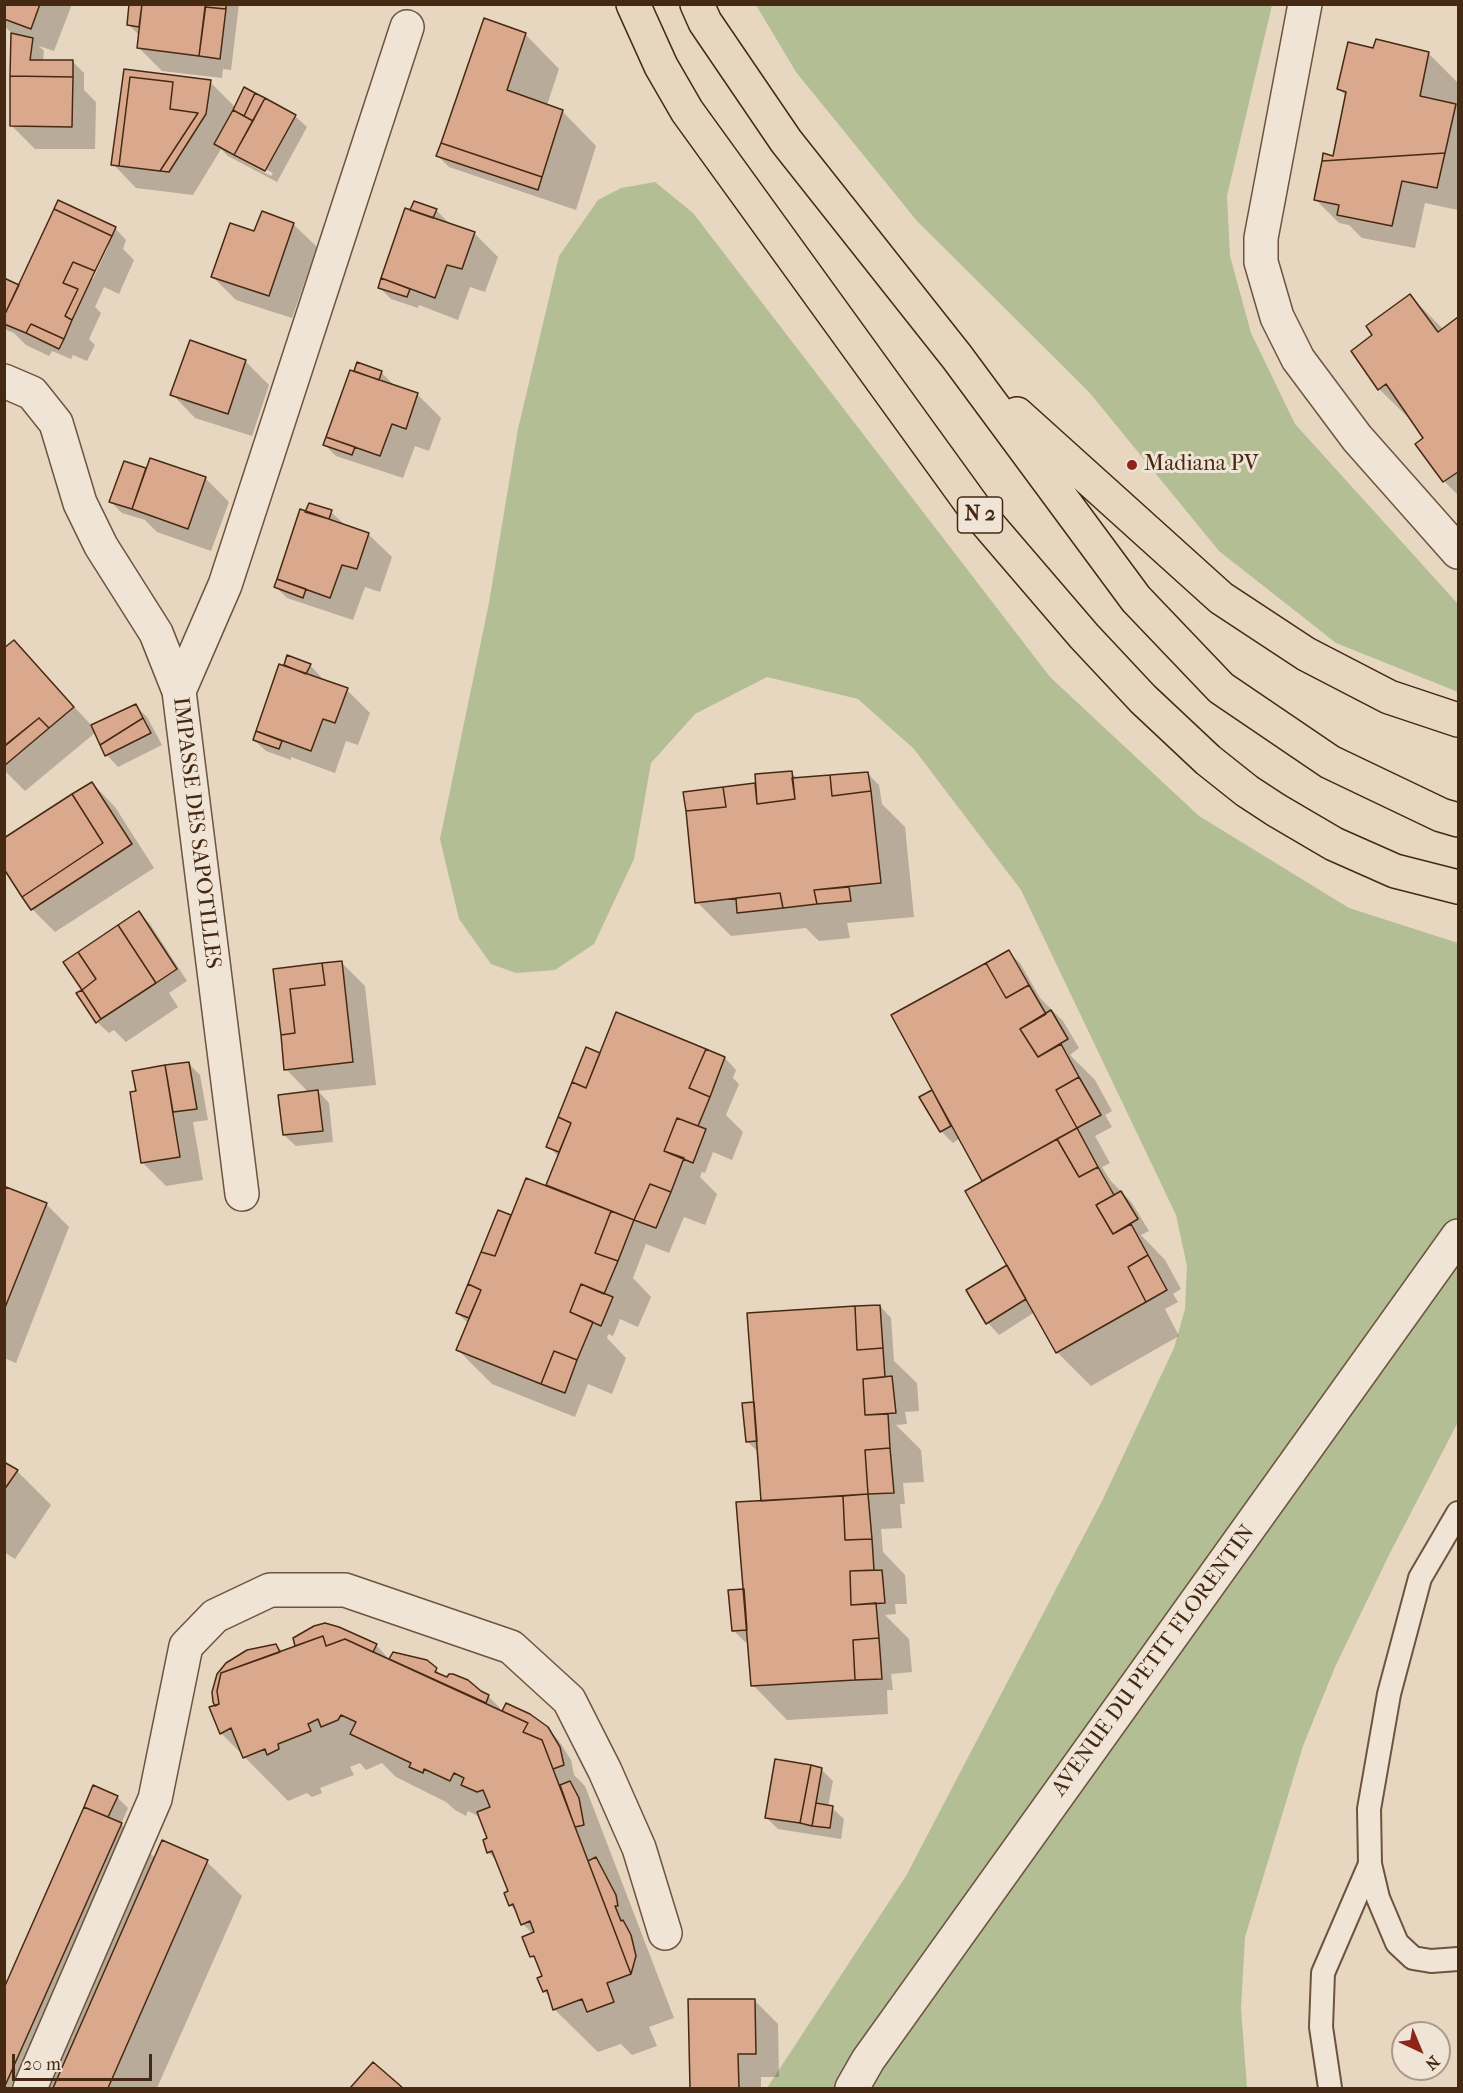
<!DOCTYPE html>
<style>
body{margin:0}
#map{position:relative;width:1463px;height:2093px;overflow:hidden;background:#e7d6c0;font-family:"IM FELL French Canon",serif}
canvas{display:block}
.frame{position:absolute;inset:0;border:6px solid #462912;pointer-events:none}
.north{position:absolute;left:1391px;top:2021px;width:60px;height:60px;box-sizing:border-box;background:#efe4d6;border:2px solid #ab9988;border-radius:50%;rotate:136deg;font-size:16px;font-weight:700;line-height:24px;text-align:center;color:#462912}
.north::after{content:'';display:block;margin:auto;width:21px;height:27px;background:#8f2418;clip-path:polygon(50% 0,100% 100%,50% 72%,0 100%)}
.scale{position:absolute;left:12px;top:2054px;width:140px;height:27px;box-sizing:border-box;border:3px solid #462912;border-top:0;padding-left:8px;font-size:18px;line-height:21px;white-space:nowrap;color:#462912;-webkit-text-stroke:4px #efe4d6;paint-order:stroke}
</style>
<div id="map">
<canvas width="1463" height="2093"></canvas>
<div class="frame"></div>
<div class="north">N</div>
<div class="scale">20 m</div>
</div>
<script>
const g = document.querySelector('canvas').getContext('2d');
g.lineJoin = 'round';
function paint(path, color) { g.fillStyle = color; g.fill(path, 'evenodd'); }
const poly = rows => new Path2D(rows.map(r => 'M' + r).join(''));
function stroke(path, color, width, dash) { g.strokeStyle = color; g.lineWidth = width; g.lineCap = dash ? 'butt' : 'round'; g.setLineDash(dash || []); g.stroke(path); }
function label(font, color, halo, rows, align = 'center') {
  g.font = font + ' "IM FELL French Canon",serif'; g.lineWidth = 6; g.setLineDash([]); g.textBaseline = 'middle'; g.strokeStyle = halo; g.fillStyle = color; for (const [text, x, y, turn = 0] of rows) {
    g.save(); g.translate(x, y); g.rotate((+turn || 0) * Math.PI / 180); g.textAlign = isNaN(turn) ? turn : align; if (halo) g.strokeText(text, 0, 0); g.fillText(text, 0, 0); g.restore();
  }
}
const green = poly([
 [756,5,1272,5,1227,196,1230,256,1251,333,1295,424,1458,604,1458,692,1336,643,1219,551,1089,392,917,221,796,72],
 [655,182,693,213,1050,677,1199,816,1349,908,1458,943,1458,1422,1389,1555,1335,1667,1303,1746,1245,1937,1241,2008,1247,2088,767,2088,906,1876,1102,1501,1174,1348,1185,1309,1187,1266,1176,1215,1021,890,914,749,858,699,767,677,695,714,651,763,634,859,594,944,555,970,516,973,491,964,459,919,440,839,489,603,518,429,559,256,598,200,621,188]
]);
const shadow = poly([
 [4,4,72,4,54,51,39,46,44,51,43,61,73,62,84,73,84,90,96,102,95,149,35,149,11,125,13,34,4,26],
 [130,4,239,4,231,70,223,69,222,78,162,71,138,47,140,36,128,24],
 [525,34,559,69,547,105,562,111,596,146,576,210,449,167,438,156],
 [1374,50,1428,53,1458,83,1458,210,1425,203,1415,248,1362,238,1349,225,1339,223,1316,200,1334,158,1347,97,1339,89],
 [210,82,235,107,295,116,307,127,277,182,228,156,221,149,193,195,136,188,113,164],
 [228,150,273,173,271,176,228,153],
 [436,210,448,222,447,224,474,233,498,257,485,292,470,287,458,320,419,305,418,308,391,299,379,287,383,278],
 [293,224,317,247,292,318,236,300,213,277,255,233],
 [115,228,126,240,123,249,134,260,119,294,104,287,95,307,101,313,89,339,95,345,87,361,73,355,71,359,52,351,49,356,26,345,14,333,4,329,4,280,20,287],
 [106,245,109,245,93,279,91,278],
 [1410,296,1444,330,1458,319,1458,495,1444,481,1425,438,1414,423,1379,389,1353,352,1374,335],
 [245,361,269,385,252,436,195,418,172,394],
 [356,371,381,372,392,383,392,386,417,394,441,418,429,451,415,446,403,478,336,456,325,445,360,375],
 [145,469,205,478,229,502,211,551,157,532,145,520,122,513,111,502],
 [331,512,343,523,342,525,368,534,392,557,380,592,365,587,353,620,287,598,276,587],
 [14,642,92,726,136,706,147,717,162,745,118,767,107,755,96,732,25,791,4,770,4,650],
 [285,665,310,665,321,677,320,680,347,690,370,713,358,745,346,741,335,773,291,757,291,760,266,751,254,740,280,666,290,669],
 [791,773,798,779,868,774,879,785,882,804,905,827,914,917,847,923,850,938,819,941,806,928,731,936,697,902,754,785,757,788],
 [92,783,115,807,154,868,55,932,32,909],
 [139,913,150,924,187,981,169,993,178,1007,126,1042,114,1030,109,1033,97,1022,78,994,84,990],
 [1009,952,1020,963,1040,998,1063,1021,1079,1048,1070,1055,1095,1080,1112,1111,1105,1115,1112,1127,1095,1136,1110,1163,1102,1167,1110,1180,1132,1203,1149,1231,1141,1235,1165,1260,1181,1289,1173,1294,1178,1302,1165,1309,1179,1336,1091,1386,1057,1352,1035,1312,999,1335,988,1323,968,1291,1011,1271,984,1181,960,1138,953,1143,941,1131,921,1097,934,1090],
 [342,963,365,986,376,1085,318,1091,329,1103,333,1142,296,1146,284,1135,309,1093,286,1069],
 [601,1054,725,1058,736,1070,733,1078,739,1084,726,1115,743,1132,732,1160,713,1152,705,1173,702,1172,700,1177,717,1194,705,1225,684,1217,669,1253,646,1244,633,1278,651,1297,638,1327,620,1319,613,1336,608,1334,607,1338,626,1358,612,1394,588,1384,575,1417,492,1384,458,1350,469,1324,457,1313,499,1212,512,1217,547,1187,559,1157,548,1146],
 [189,1064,200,1075,208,1120,193,1122,203,1180,166,1186,142,1162,138,1093,134,1072],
 [4,1196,46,1204,69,1227,16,1363,4,1358],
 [880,1306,891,1318,894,1361,917,1383,919,1411,905,1412,907,1424,896,1425,921,1450,924,1482,903,1483,905,1504,900,1504,902,1528,881,1529,883,1552,905,1575,907,1604,895,1604,896,1614,885,1615,909,1639,912,1672,891,1674,893,1690,887,1690,888,1714,787,1720,753,1685,749,1641,745,1642,733,1630,745,1590,763,1502,759,1453,747,1441,756,1403],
 [4,1463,17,1471,51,1505,15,1559,4,1552],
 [314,1627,376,1645,387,1657,386,1660,396,1664,391,1659,432,1666,445,1678,488,1696,500,1708,499,1711,508,1715,504,1710,547,1728,559,1741,571,1760,574,1775,585,1786,674,2018,649,2027,657,2046,632,2055,621,2044,598,2052,554,2009,551,1998,544,1991,543,1977,538,1962,532,1956,533,1934,523,1924,518,1913,510,1905,510,1892,497,1861,488,1852,489,1839,480,1817,468,1811,466,1816,455,1810,446,1802,396,1777,382,1763,366,1770,360,1763,350,1767,354,1775,320,1788,322,1793,312,1797,307,1793,288,1801,221,1733,217,1706,276,1645,283,1652,298,1647,297,1645],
 [821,1769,833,1781,828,1807,832,1808,844,1819,841,1839,778,1829,766,1817],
 [117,1797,128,1808,121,1824,155,1858,162,1842,207,1862,242,1896,157,2088,4,2088,4,1992,91,1811,86,1806],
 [690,2000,755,2001,778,2024,779,2077,761,2077,761,2088,692,2088],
 [373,2064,401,2088,352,2088]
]);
const building = poly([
 [4,4,40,4,31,29,4,19,4,4],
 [129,4,142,4,139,27,127,25,129,4],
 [142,4,206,4,199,56,137,48,142,4],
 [206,4,226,4,226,9,205,7,206,4],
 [205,7,226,9,220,59,199,56,205,7],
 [484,18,526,33,507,90,563,110,542,177,441,143,484,18],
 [11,33,33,38,30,60,73,60,73,77,10,76,11,33],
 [1376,39,1429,52,1420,96,1456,104,1445,153,1322,161,1323,153,1333,156,1346,92,1337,89,1348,42,1373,48,1376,39],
 [124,69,211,80,206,114,169,172,160,171,198,113,170,109,173,82,130,77,119,166,111,165,124,69],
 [10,76,73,77,72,127,10,126,10,76],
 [130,77,173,82,170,109,198,113,160,171,119,166,130,77],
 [244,87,255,93,244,116,233,110,244,87],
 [255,93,265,98,253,121,244,116,255,93],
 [265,98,296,115,265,171,234,155,265,98],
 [233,110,253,121,234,155,214,144,233,110],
 [441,143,542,177,538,190,436,156,441,143],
 [1445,153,1437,188,1402,181,1392,226,1337,215,1339,205,1314,200,1322,161,1445,153],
 [58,200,116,227,112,236,54,209,58,200],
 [414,201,437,209,433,218,410,210,414,201],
 [405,208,475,232,462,269,447,265,435,298,381,278,405,208],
 [54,209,112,236,95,271,73,262,63,283,78,289,65,316,72,320,64,339,31,324,26,333,4,324,4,316,54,209],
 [262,211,294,223,269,296,211,277,230,223,254,231,262,211],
 [73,262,95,271,72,320,65,316,78,289,63,283,73,262],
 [4,278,19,285,4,316,4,278],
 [381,278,410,289,407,297,378,288,381,278],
 [1410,294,1438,332,1458,317,1458,472,1443,482,1415,444,1423,438,1386,384,1378,390,1351,351,1372,335,1366,326,1410,294],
 [31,324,64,339,59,349,26,333,31,324],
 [190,340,246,360,228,414,170,395,190,340],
 [357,362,382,371,379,380,354,371,357,362],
 [350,370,418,393,406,429,392,424,380,456,326,437,350,370],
 [326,437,355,447,352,455,323,445,326,437],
 [150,458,206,477,188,529,132,509,150,458],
 [124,461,146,468,132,509,109,502,124,461],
 [309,503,332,510,329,519,305,512,309,503],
 [300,509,369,533,357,569,342,565,330,598,277,579,300,509],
 [277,579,306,589,303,598,274,587,277,579],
 [14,640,74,707,49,728,39,718,5,746,4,648,14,640],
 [287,655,311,664,306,674,284,665,287,655],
 [279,664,348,688,335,723,323,719,311,751,256,731,279,664],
 [136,704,143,718,100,745,91,725,136,704],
 [39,718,49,728,4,766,4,746,39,718],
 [143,718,151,733,105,756,100,745,143,718],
 [256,731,282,741,279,749,253,740,256,731],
 [792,771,795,799,757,804,755,774,792,771],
 [868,772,871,791,832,796,830,775,868,772],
 [830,775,832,796,871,791,881,883,814,890,817,904,783,908,780,893,695,903,686,811,726,807,723,787,755,783,757,804,795,799,792,778,830,775],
 [92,782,132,844,31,910,22,897,103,843,72,794,92,782],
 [723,787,726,807,686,811,683,792,723,787],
 [72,794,103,843,22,897,4,869,4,838,72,794],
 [849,887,851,901,817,904,814,890,849,887],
 [780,893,783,908,737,913,736,898,780,893],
 [139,911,177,969,156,983,118,925,139,911],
 [118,925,156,983,101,1019,82,990,96,979,78,952,118,925],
 [1009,950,1029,985,1006,998,986,963,1009,950],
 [78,952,96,979,82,990,63,962,78,952],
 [342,961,353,1062,284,1070,281,1035,295,1033,290,989,325,985,322,963,342,961],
 [322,963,325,985,290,989,295,1033,281,1035,273,969,322,963],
 [986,963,1006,998,1029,985,1046,1014,1020,1029,1038,1057,1061,1044,1079,1077,1056,1090,1077,1128,982,1181,891,1015,986,963],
 [82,990,101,1019,96,1023,76,993,82,990],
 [1051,1010,1068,1039,1038,1057,1020,1029,1051,1010],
 [616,1012,706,1049,689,1088,710,1097,698,1126,677,1118,664,1151,684,1158,671,1192,650,1184,634,1220,546,1185,571,1123,558,1117,572,1082,586,1088,616,1012],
 [586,1047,600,1053,586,1088,572,1082,586,1047],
 [706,1049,725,1057,710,1097,689,1088,706,1049],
 [189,1062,197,1109,173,1112,165,1065,189,1062],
 [165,1065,180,1157,141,1163,130,1092,136,1091,132,1071,165,1065],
 [1079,1077,1101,1115,1077,1128,1056,1090,1079,1077],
 [318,1090,323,1131,283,1135,278,1095,318,1090],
 [932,1090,951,1126,940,1132,919,1097,932,1090],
 [558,1117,571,1123,559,1152,546,1147,558,1117],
 [677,1118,706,1129,693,1163,664,1151,677,1118],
 [1077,1128,1098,1167,1079,1177,1057,1139,1077,1128],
 [1057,1139,1079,1177,1098,1167,1114,1195,1096,1205,1113,1234,1131,1224,1148,1255,1128,1267,1146,1302,1056,1353,965,1191,1057,1139],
 [526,1178,611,1211,595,1253,618,1261,604,1294,581,1284,570,1312,593,1322,577,1360,554,1351,541,1384,456,1350,481,1290,468,1284,481,1252,495,1256,526,1178],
 [650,1184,671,1192,656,1228,634,1220,650,1184],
 [6,1187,47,1203,4,1310,4,1192,6,1187],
 [1121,1191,1138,1219,1113,1234,1096,1205,1121,1191],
 [498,1210,511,1215,495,1256,481,1252,498,1210],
 [611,1211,634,1220,618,1261,595,1253,611,1211],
 [1148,1255,1167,1290,1146,1302,1128,1267,1148,1255],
 [1007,1265,1026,1299,986,1324,966,1290,1007,1265],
 [468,1284,481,1290,469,1318,456,1313,468,1284],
 [581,1284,613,1297,601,1326,570,1312,581,1284],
 [880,1305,883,1348,857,1350,855,1306,880,1305],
 [855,1306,857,1350,883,1348,885,1377,863,1379,865,1415,888,1414,890,1448,865,1450,868,1494,761,1501,747,1313,855,1306],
 [554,1351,577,1360,565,1393,541,1384,554,1351],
 [892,1376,896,1413,865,1415,863,1379,892,1376],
 [754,1402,757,1441,746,1442,742,1403,754,1402],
 [890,1448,894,1493,868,1494,865,1450,890,1448],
 [4,1462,18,1470,4,1490,4,1462],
 [868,1494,872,1539,845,1540,843,1496,868,1494],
 [843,1496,845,1540,872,1539,874,1570,850,1571,851,1605,876,1603,879,1638,853,1640,855,1680,751,1686,736,1502,843,1496],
 [882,1570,885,1603,851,1605,850,1571,882,1570],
 [744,1589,747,1630,732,1631,728,1590,744,1589],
 [325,1623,339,1627,377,1644,373,1652,345,1639,326,1646,323,1636,295,1646,293,1638,314,1626,325,1623],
 [323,1636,326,1646,345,1639,528,1723,523,1732,542,1740,631,1974,607,1983,614,2002,587,2012,582,1999,553,2010,547,1990,543,1992,537,1978,542,1976,534,1956,530,1957,522,1937,534,1932,530,1921,521,1925,513,1904,509,1906,504,1893,508,1891,492,1851,487,1853,483,1840,487,1838,477,1812,490,1807,483,1790,477,1792,461,1785,464,1778,454,1773,450,1781,424,1769,423,1773,409,1767,411,1763,350,1734,356,1722,341,1715,338,1720,321,1727,318,1719,308,1724,311,1731,278,1744,279,1749,267,1755,265,1749,243,1758,231,1728,220,1734,209,1707,219,1704,217,1691,221,1673,323,1636],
 [879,1638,882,1679,855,1680,853,1640,879,1638],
 [276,1644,280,1652,221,1673,217,1691,219,1704,215,1706,213,1702,212,1692,217,1674,226,1663,247,1650,276,1644],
 [393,1652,427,1660,437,1668,435,1672,447,1677,449,1674,453,1674,468,1680,481,1691,489,1695,486,1703,389,1659,393,1652],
 [506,1703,530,1714,548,1727,560,1747,564,1765,553,1769,542,1740,523,1732,528,1723,502,1711,506,1703],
 [775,1759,811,1765,800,1823,765,1818,775,1759],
 [811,1765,822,1768,812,1826,800,1823,811,1765],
 [570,1781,579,1798,584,1825,575,1827,560,1785,570,1781],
 [93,1785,118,1796,108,1817,84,1807,93,1785],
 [816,1803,833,1806,830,1828,812,1826,816,1803],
 [84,1807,122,1823,4,2088,4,1988,84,1807],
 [162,1840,208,1860,108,2088,53,2088,162,1840],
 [596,1857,616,1895,618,1906,615,1906,621,1921,623,1920,631,1935,636,1956,631,1974,588,1861,596,1857],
 [688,1999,755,1999,756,2054,738,2054,739,2088,690,2088,688,1999],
 [373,2062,403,2088,350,2088,373,2062]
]);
const service = poly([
 [1458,1513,1420,1578,1389,1694,1369,1809,1370,1864,1378,1898,1397,1943,1413,1958,1431,1961,1458,1959],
 [1330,2088,1321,2027,1323,1973,1370,1864]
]);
const minor = poly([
 [1305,4,1261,238,1261,262,1277,317,1298,359,1357,438,1458,552],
 [4,381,32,393,56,423,80,503,101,546,156,633,179,691,242,1194],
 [179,691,225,585,407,27],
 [30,2088,155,1799,186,1646,215,1616,270,1590,345,1590,511,1647,569,1700,605,1771,639,1848,665,1933],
 [852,2088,868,2060,1458,1236]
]);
const primary = poly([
 [633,4,661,66,687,111,975,509,1084,636,1143,699,1208,760,1247,791,1276,810,1334,844,1395,871,1458,887],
 [697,4,705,22,786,141,957,357,1136,599,1221,688,1330,762,1441,815,1458,820],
 [1017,414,1221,598,1306,654,1389,697,1458,720]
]);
const markers = [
 [1132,465,6,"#8f2418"]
];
const shields = [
 [980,515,45]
];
const shieldNames = [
 ["N 2",980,515]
];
const poiNames = [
 ["Madiana PV",1144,465]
];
const streetNames = [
 ["IMPASSE DES SAPOTILLES",196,833,83],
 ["AVENUE DU PETIT FLORENTIN",1154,1661,-54]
];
paint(green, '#b3be94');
paint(shadow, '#0003');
paint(building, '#daa88d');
stroke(building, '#462912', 1.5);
stroke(service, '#6e543e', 26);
stroke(minor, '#6e543e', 36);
stroke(primary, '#462912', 36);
stroke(service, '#efe4d6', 22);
stroke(minor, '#efe4d6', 33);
stroke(primary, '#e7d6c0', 33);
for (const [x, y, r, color] of markers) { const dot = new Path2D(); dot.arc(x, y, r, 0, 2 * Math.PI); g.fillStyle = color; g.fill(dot); stroke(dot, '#efe4d6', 2); }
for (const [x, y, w] of shields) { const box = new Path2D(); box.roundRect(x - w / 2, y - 18, w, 36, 4.5); g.fillStyle = '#efe4d6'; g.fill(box); stroke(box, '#462912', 1.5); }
label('bold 21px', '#462912', null, shieldNames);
label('22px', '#462912', '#efe4d6', poiNames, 'left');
label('22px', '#462912', '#efe4d6', streetNames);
</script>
